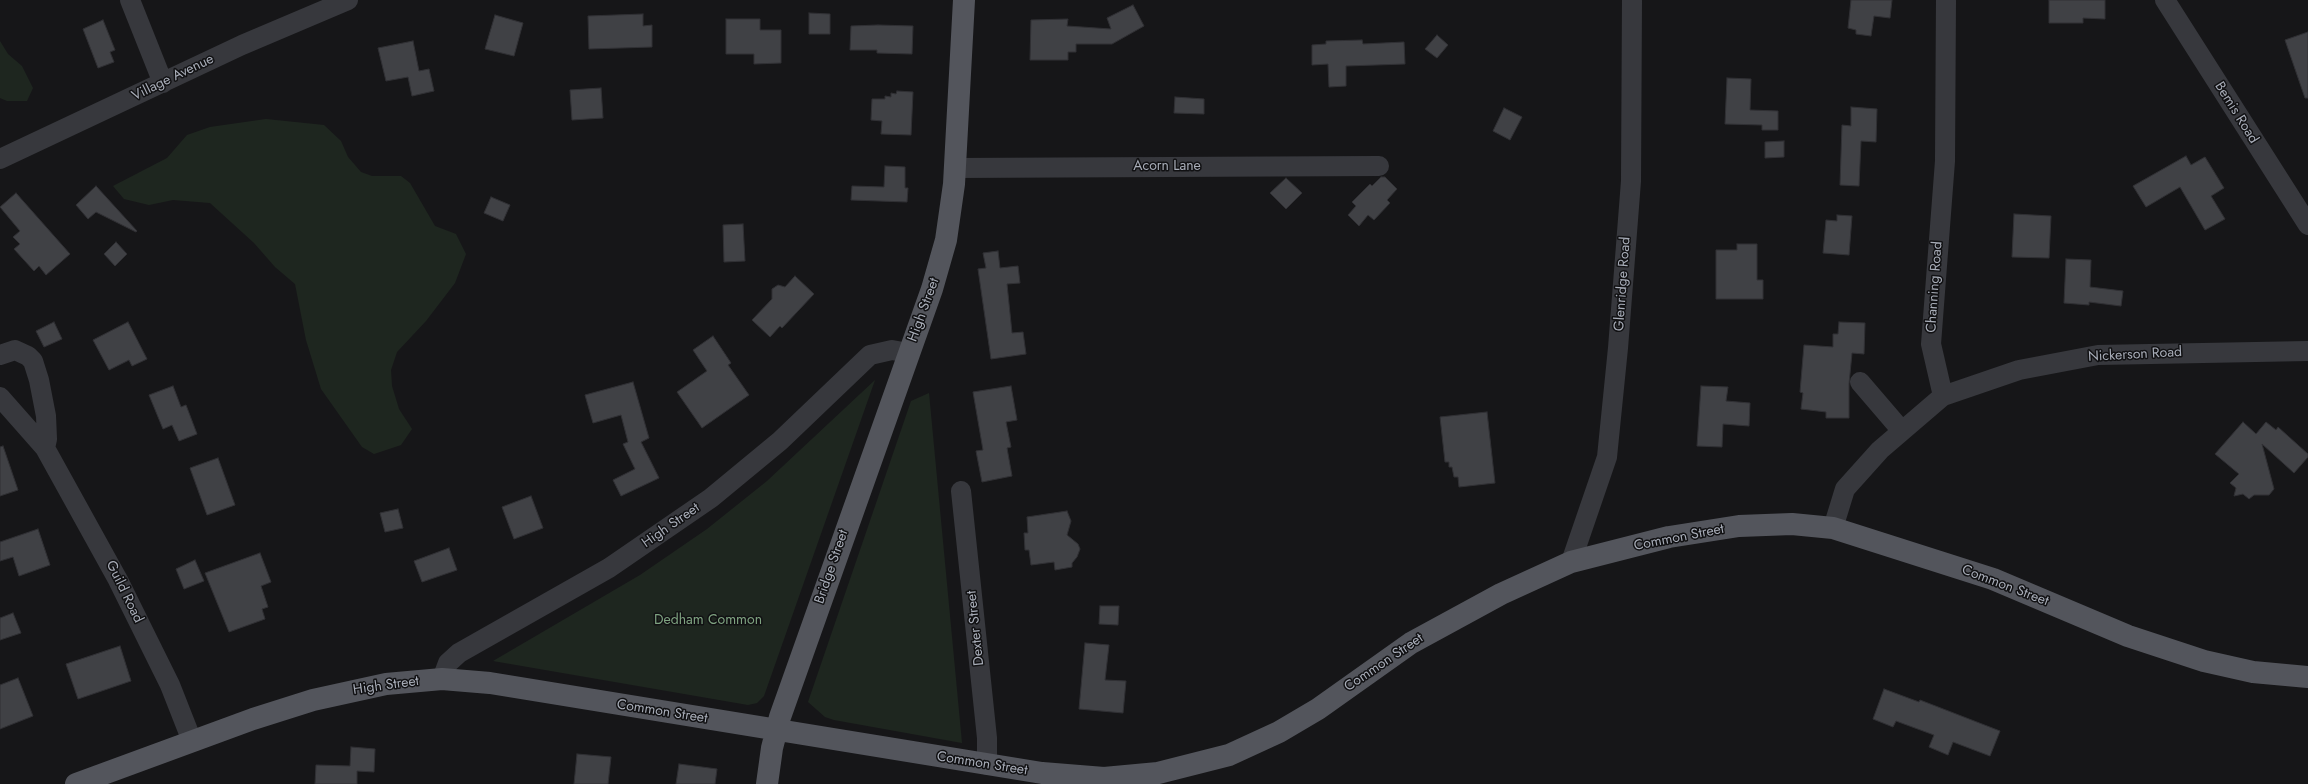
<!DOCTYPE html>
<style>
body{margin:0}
canvas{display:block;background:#161618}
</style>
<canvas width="2308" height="784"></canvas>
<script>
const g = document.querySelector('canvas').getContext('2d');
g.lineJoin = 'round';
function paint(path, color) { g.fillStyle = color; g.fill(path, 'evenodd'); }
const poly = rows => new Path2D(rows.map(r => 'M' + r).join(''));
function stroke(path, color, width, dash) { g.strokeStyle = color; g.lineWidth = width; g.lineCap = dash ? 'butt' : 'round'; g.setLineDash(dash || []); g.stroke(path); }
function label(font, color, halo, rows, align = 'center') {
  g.font = font + ' Jost,sans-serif'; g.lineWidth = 3; g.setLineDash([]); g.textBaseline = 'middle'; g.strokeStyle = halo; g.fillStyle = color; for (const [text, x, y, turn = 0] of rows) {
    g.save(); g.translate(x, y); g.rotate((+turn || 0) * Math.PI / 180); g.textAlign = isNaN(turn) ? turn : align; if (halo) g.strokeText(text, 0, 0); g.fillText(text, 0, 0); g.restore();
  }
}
const green = poly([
 [0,41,8,54,22,66,33,88,27,101,7,101,0,98],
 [266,119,324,125,341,141,348,157,361,172,372,176,401,176,410,183,435,226,456,234,466,254,455,283,426,321,397,352,391,370,392,386,399,409,412,429,401,445,374,454,362,447,321,389,306,340,295,284,275,267,254,243,210,203,173,200,149,205,124,199,113,186,167,158,187,135,210,127],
 [875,380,764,696,757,703,748,705,493,661,640,575,707,529,767,481],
 [929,393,962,743,834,720,825,717,808,702,911,401]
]);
const building = poly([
 [1851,0,1892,0,1890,18,1874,16,1871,36,1856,34,1856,30,1848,28,1851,0],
 [2049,0,2105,0,2105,19,2083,18,2083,23,2049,23,2049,0],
 [1133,5,1144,26,1112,44,1076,44,1076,52,1068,52,1068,60,1030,60,1031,20,1068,19,1067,26,1111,29,1107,18,1133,5],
 [809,13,830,14,830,34,809,34,809,13],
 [643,14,643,26,652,25,652,47,589,49,588,16,643,14],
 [495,15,523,23,514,56,485,49,495,15],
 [726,19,760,19,760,30,781,30,781,63,754,64,754,54,726,54,726,19],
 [103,20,115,50,110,52,114,62,98,68,83,29,103,20],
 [878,25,913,26,912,54,877,53,877,50,850,50,851,26,878,25],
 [2308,32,2308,98,2305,98,2285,40,2308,32],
 [1437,35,1448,45,1437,58,1425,49,1437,35],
 [1362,40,1363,44,1404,42,1405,64,1346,66,1346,86,1329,87,1328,64,1312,65,1312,45,1326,44,1326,41,1362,40],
 [413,41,419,71,429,69,434,91,412,96,408,77,386,81,378,48,413,41],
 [1727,78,1751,79,1750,110,1778,111,1778,130,1762,130,1762,125,1725,124,1727,78],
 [601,88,603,118,572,120,570,90,601,88],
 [897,91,913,92,911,135,881,134,882,121,871,120,872,99,885,99,885,96,891,97,891,93,896,94,897,91],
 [1175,97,1204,99,1204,114,1174,113,1175,97],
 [1851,107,1877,109,1876,142,1861,141,1859,186,1840,185,1842,125,1851,126,1851,107],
 [1504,108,1522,117,1510,140,1493,131,1504,108],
 [1784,141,1784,157,1765,158,1765,142,1784,141],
 [2186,156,2191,165,2205,157,2224,188,2211,196,2225,219,2205,230,2180,187,2146,207,2133,186,2186,156],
 [885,166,905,167,905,188,908,188,907,202,851,200,852,186,884,187,885,166],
 [1381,177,1385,177,1397,189,1387,200,1390,203,1374,220,1368,215,1359,226,1348,215,1356,206,1352,202,1370,184,1372,186,1381,177],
 [1286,178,1302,193,1286,209,1270,193,1286,178],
 [96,186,137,231,136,232,96,212,88,219,76,205,96,186],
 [16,193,70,254,46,275,39,266,34,271,14,249,20,244,13,237,20,231,0,207,16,193],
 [491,197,510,205,503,221,484,213,491,197],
 [2014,214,2051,216,2049,258,2012,257,2014,214],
 [1837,215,1852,216,1849,255,1823,253,1826,220,1837,221,1837,215],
 [743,224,745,261,724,262,723,225,743,224],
 [116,242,127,254,115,266,104,254,116,242],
 [1737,244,1757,244,1757,280,1763,280,1763,299,1716,299,1716,250,1737,250,1737,244],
 [998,251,1000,268,1018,266,1020,283,1007,284,1012,333,1023,332,1026,354,991,359,978,269,986,268,983,253,998,251],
 [2066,259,2091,260,2090,287,2123,291,2121,306,2089,302,2089,305,2064,303,2066,259],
 [795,276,814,294,782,328,780,326,770,337,752,320,772,299,772,289,778,285,785,287,795,276],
 [54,322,62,339,44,347,36,331,54,322],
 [128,322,147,359,132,366,129,360,109,370,93,340,128,322],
 [1839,322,1865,323,1864,354,1852,353,1849,384,1849,418,1826,418,1826,412,1801,409,1803,393,1800,392,1804,345,1833,347,1833,334,1838,334,1839,322],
 [713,336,731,363,728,365,749,395,702,428,677,392,707,371,693,350,713,336],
 [633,382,649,438,641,442,659,478,621,496,613,480,635,469,623,444,628,442,621,415,593,423,585,395,633,382],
 [173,386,181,407,186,405,197,434,179,441,172,425,163,429,149,395,173,386],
 [1011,386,1017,420,1006,422,1011,447,1007,448,1012,476,982,482,976,451,983,450,973,392,1011,386],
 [1701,386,1728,387,1726,401,1750,403,1749,426,1723,424,1722,447,1697,446,1701,386],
 [1487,412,1495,483,1459,487,1458,477,1454,477,1452,467,1449,467,1449,462,1445,462,1440,417,1487,412],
 [2243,422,2256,434,2266,422,2276,430,2278,427,2308,454,2308,457,2294,473,2262,444,2274,489,2269,495,2254,495,2249,499,2243,494,2234,496,2236,488,2230,483,2239,474,2215,454,2243,422],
 [3,446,18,490,0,496,0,447,3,446],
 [218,458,235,505,207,515,190,468,218,458],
 [531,496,543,528,514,539,502,507,531,496],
 [398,509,403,528,385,532,380,513,398,509],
 [1067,511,1071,521,1067,535,1078,544,1080,549,1077,557,1072,563,1072,567,1055,570,1054,562,1031,565,1029,550,1025,550,1024,533,1028,533,1027,517,1067,511],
 [38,529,50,565,19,576,13,557,0,561,0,542,38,529],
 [449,548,457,570,422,582,414,561,449,548],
 [260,553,271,582,261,586,268,607,262,609,265,619,229,632,205,573,260,553],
 [195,560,204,581,184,589,176,569,195,560],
 [1100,606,1119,606,1118,625,1099,624,1100,606],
 [13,613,21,633,0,640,0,618,13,613],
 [1085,643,1109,645,1105,680,1126,681,1123,713,1079,709,1085,643],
 [120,646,131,681,78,699,66,664,120,646],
 [18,678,33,716,0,729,0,685,18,678],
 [1884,689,1919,702,1920,700,2000,731,1990,756,1953,742,1948,755,1929,747,1934,735,1896,721,1893,727,1873,719,1884,689],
 [351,747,375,749,374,772,357,771,357,784,315,784,316,765,350,766,351,747],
 [577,754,611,757,608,784,574,784,577,754],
 [679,764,717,769,715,784,676,784,679,764]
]);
const minor = poly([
 [130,0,163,83],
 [2165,0,2308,225],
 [0,159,242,45,348,0],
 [955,168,1379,166],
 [0,355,15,350,28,356,33,361,39,380,46,416,47,439,45,448],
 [1860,382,1902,431],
 [1943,396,2019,370,2098,355,2308,351],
 [0,397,45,448,118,580,170,685,192,741],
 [961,491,987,738,987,765],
 [1833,528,1845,489,1880,450,1943,396,1931,344,1945,161,1946,0],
 [1571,562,1607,457,1618,348,1631,181,1632,0],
 [442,679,448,663,459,653,609,568,711,498,780,441,870,355,892,350,908,353]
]);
const major = poly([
 [76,784,253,719,313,700,386,684,442,679,490,683,1042,773,1104,778,1158,773,1229,755,1279,732,1318,709,1411,643,1501,594,1571,562,1669,537,1739,526,1792,524,1833,528,1993,579,2128,636,2204,661,2253,672,2308,677],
 [767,784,772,748,780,717,932,289,946,240,954,184,964,0]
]);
const streetNames = [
 ["Village Avenue",173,78,-26],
 ["Bemis Road",2236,113,58],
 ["Acorn Lane",1167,167],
 ["Glenridge Road",1623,284,-86],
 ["Channing Road",1935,287,-86],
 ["High Street",924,310,-70],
 ["Nickerson Road",2135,355,-3],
 ["High Street",671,526,-35],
 ["Common Street",1679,538,-11],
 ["Bridge Street",832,567,-71],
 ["Common Street",2005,586,21],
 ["Guild Road",124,592,64],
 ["Dexter Street",976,628,-96],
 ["Common Street",1384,663,-34],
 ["High Street",386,686,-8],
 ["Common Street",662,712,9],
 ["Common Street",982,764,9]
];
const parkNames = [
 ["Dedham Common",708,621]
];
paint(green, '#1e261f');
paint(building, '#404145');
stroke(building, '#303034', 1);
stroke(minor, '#37383d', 20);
stroke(major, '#53555c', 22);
label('14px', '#a8adb8', '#111113', streetNames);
label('14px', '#7fa381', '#111113', parkNames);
</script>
